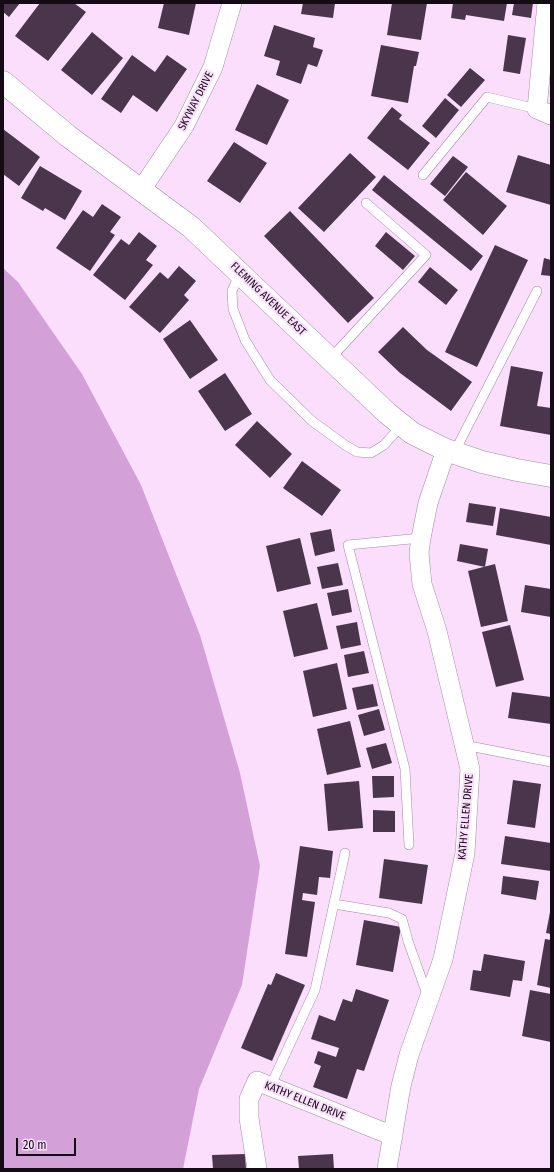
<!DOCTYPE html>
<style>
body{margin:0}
#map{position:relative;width:554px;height:1172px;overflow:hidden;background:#fadefc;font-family:"Fira Sans Condensed",sans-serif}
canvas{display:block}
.frame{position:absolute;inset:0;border:4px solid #140b15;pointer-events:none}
.scale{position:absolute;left:16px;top:1138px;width:60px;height:18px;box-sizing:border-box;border:2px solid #140b15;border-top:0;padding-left:5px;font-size:12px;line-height:14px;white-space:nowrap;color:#140b15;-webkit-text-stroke:3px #fadefc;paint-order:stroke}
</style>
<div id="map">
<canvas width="554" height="1172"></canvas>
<div class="frame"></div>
<div class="scale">20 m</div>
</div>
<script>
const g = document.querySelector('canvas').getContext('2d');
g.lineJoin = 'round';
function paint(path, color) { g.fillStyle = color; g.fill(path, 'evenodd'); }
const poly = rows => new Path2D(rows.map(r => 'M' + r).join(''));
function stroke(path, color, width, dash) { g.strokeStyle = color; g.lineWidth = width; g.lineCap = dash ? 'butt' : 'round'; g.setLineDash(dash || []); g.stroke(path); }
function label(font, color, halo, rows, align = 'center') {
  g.font = font + ' "Fira Sans Condensed",sans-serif'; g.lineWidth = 4; g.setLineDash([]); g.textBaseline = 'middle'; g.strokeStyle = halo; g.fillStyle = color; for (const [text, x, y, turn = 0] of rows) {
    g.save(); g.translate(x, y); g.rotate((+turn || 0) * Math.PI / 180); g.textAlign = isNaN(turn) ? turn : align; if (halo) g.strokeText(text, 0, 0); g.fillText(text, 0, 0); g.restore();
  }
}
const green = poly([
 [3,268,18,282,82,374,141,485,200,635,240,773,260,866,242,985,199,1089,183,1169,3,1169]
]);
const building = poly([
 [3,3,20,3,9,17,3,12],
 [40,3,74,3,86,12,48,61,15,36],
 [164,3,196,3,189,35,158,28],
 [303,3,335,3,333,18,301,14],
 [392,3,427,3,421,40,387,35],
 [453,3,507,3,504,21,466,15,465,20,451,18],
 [514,3,533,3,531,18,512,15],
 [274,25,315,38,313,47,323,50,317,67,308,64,301,84,276,75,280,61,264,56],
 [92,32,123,58,92,95,61,70],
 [508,35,526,38,520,74,503,71],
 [381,45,419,52,416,66,414,66,408,103,371,96],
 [132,55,155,72,167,55,187,69,157,112,133,95,121,113,101,99],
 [470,68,485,80,461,107,447,95],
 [257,84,289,100,267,145,235,130],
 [445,98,459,110,436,138,422,126],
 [392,107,402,115,399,119,430,143,408,170,367,138],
 [3,129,40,157,19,186,3,174],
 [234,142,267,163,240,203,207,181],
 [350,153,376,177,324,232,298,208],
 [518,155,551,165,551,205,506,192],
 [453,156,468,167,445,196,430,184],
 [40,166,82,191,65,220,45,208,43,211,21,198],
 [466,172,507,206,483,235,443,200],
 [384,175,483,256,471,271,372,190],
 [102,204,121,217,110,232,115,235,90,271,56,248,83,210,93,217],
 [290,211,374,298,348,323,264,236],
 [139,232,157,246,146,260,153,265,125,300,93,275,121,239,129,245],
 [386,232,415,256,403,270,375,246],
 [495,245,528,260,477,367,445,352],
 [544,258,551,260,551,276,541,275],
 [179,266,196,281,184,295,189,300,160,333,129,307,160,272,168,279],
 [430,267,458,290,446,305,418,282],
 [190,320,218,360,190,379,163,339],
 [403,327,427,350,472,382,451,411,400,373,378,352],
 [511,366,543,372,537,406,551,408,551,435,500,426],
 [225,373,252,414,225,431,198,391],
 [257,421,292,454,270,478,235,445],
 [302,461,341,490,322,516,283,488],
 [469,503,496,507,493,526,466,522],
 [500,508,551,517,551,545,496,535],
 [331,529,335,551,315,556,310,533],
 [300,538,311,584,277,592,266,546],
 [460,544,488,549,485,567,457,561],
 [338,563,343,585,322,589,317,567],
 [495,564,508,621,481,627,468,571],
 [525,585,551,589,551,617,521,612],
 [348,589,352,612,332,616,327,593],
 [317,603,328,649,294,657,283,611],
 [357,622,361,645,341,649,336,626],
 [510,625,524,680,496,687,482,632],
 [364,651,369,673,348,677,344,655],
 [337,663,347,709,313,717,303,671],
 [373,684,378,706,357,710,352,688],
 [512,692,551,697,551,724,508,718],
 [379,709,385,730,364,736,358,715],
 [350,721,361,767,327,775,317,729],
 [386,743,392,763,372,769,366,748],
 [372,776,394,776,394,797,373,798],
 [513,780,541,784,535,828,507,824],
 [359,781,363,828,328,831,324,784],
 [373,810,395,811,395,832,373,832],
 [505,836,551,843,551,871,501,864],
 [300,846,333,851,330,878,319,877,317,895,303,893,302,900,315,902,307,957,285,954],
 [384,859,428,865,422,904,379,898],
 [503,876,539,881,536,900,501,894],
 [550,912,551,912,551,934,546,933],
 [364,920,401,927,393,972,356,965],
 [545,939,551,940,551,988,537,985],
 [484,954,525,961,522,981,513,980,510,997,470,990,473,970,481,971],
 [276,973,305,985,272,1061,241,1048,268,984,271,985],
 [356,989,389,1000,364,1071,357,1069,347,1099,313,1087,321,1066,314,1063,318,1051,336,1057,339,1048,311,1039,319,1015,335,1021,343,999,352,1002],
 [530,990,551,994,551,1042,522,1036],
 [245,1154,246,1169,213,1169,212,1155],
 [333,1154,334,1169,299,1169,298,1156]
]);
const lane = poly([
 [423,175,487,97,537,109],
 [240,273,232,291,233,309,245,340,270,380,312,421,345,445,357,452,371,453,384,445,402,425],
 [330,359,426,255,366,203],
 [454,453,537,291],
 [464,745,551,762],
 [409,845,405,769,348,545,421,538],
 [334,904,389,913,402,919,408,941,428,997],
 [270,1087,315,990,345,853]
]);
const street = poly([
 [547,3,537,109,551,115],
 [141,190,184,126,213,67,232,3],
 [257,1169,249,1118,249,1099,257,1081,393,1136],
 [387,1169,401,1086,409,1055,443,959,465,853,470,769,437,631,422,584,419,553,421,538,428,503,446,450]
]);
const secondary = poly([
 [3,82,68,136,191,227,387,413,412,433,446,450,482,462,517,470,551,476]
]);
const streetNames = [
 ["SKYWAY DRIVE",196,101,-63],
 ["FLEMING AVENUE EAST",268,299,44],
 ["KATHY ELLEN DRIVE",466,817,-85],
 ["KATHY ELLEN DRIVE",305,1101,22]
];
paint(green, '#d3a1d8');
paint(building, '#4b354d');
stroke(lane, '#a48ba6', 10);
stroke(street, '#a48ba6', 20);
stroke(secondary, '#a48ba6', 23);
stroke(lane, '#fff', 9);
stroke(street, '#fff', 19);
stroke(secondary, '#fff', 22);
label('11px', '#140b15', '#fadefc', streetNames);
</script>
